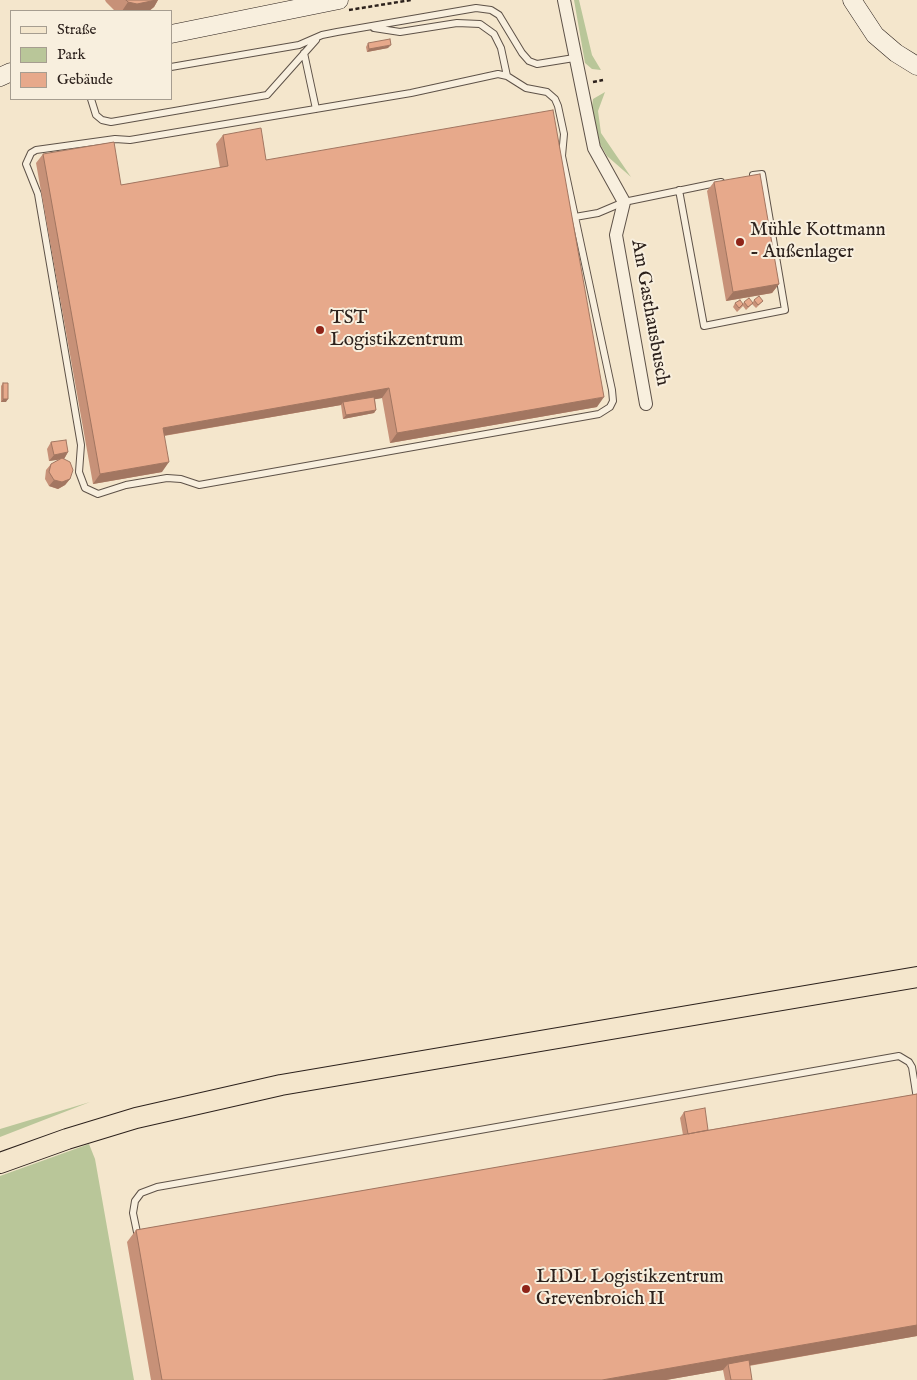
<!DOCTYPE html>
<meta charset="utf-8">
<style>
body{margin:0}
#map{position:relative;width:917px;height:1380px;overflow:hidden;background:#f4e6cc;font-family:"IM FELL English",serif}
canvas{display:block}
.legend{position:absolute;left:10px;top:10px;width:162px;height:90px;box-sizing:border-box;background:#f8efde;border:1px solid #a69d90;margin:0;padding:6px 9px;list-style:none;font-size:15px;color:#2c211c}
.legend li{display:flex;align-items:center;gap:10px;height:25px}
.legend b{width:25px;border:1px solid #a69d90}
</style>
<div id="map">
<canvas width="917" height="1380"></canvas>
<ul class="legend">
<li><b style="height:6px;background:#f4e6cc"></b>Straße</li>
<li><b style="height:14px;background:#b9c699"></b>Park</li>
<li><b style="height:14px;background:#e7a98b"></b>Gebäude</li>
</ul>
</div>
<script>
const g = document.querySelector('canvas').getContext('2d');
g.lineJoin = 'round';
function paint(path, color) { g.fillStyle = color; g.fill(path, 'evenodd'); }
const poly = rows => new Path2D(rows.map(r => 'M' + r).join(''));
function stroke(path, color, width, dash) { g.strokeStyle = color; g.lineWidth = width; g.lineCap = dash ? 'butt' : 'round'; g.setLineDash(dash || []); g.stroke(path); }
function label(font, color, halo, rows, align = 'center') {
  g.font = font + ' "IM FELL English",serif'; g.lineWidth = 4; g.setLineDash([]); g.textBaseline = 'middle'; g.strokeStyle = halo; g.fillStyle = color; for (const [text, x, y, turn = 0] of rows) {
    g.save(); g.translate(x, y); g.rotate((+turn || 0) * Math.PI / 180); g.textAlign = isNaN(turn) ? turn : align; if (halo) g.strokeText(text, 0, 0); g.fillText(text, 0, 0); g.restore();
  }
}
const green = poly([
 [574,0,579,0,592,55,601,70,592,69,585,63],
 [605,92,598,111,601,133,631,177,607,156,600,144,592,107,593,99],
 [90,1102,0,1137,0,1129],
 [89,1144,95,1159,134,1380,0,1380,0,1176]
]);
const path = poly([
 [349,10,411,0],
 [593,82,603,80]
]);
const lane = poly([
 [374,28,400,32,457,23,480,24,494,34,501,48,507,76],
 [304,53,316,109],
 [171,67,299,45,322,35,337,32,476,8,491,10,499,15,522,53,529,61,537,64,574,58],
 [498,74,507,76,526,88,547,92,555,99,558,106,564,134,562,156,612,390,613,401,610,407,599,414,199,485,181,479,167,478,126,485,98,494,85,488,79,472,81,445,38,194,26,164,31,153,36,150,115,139,130,140,411,93,498,74],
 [91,99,96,115,102,120,111,122,267,95,316,40],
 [679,190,704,326,785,310,762,174,753,175],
 [575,217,598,213,624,202,721,182],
 [138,1237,133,1213,135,1201,141,1193,157,1187,899,1056,909,1062,912,1067,917,1099]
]);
const street = poly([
 [564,0,594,148,624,202,616,235,646,404]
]);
const secondary = poly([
 [852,0,875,35,896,53,917,66],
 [171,34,339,0],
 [0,77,11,72]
]);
const primary = poly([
 [0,1163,67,1139,136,1118,281,1085,917,977]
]);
const wall = poly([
 [105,0,158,0,154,7,149,11,115,11,106,2],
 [368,43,388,48,367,52,366,47],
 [223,135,266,160,597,407,390,443,382,398,375,399,376,410,374,413,343,419,341,405,164,436,162,472,93,484,36,163,43,154,121,185,220,168,216,144],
 [714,182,779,284,772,293,726,301,707,191],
 [754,300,763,301,756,308,752,304,746,310,743,306,737,312,733,307,735,303,743,304,744,302,753,302],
 [3,383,6,402,1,402,1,386],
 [51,442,68,452,64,459,63,459,70,479,65,485,58,489,49,486,45,479,46,470,51,464,60,459,49,461,47,449],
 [917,1094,917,1336,749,1366,752,1380,725,1380,723,1370,666,1380,151,1380,127,1242,136,1230,683,1135,680,1118,684,1112,708,1130]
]);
const shadedWall = poly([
 [158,0,154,7,149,11,122,11,128,2],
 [391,45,388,48,367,52,369,49],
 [779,284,772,293,726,301,733,292],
 [389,388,382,398,344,405,343,402,341,405,156,437,163,428],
 [604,397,597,407,390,443,397,433],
 [3,399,8,399,6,402,1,402],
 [376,410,374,413,343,419,346,415],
 [68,452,64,459,49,461,54,455],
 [169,462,162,472,93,484,100,474],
 [70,479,65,485,58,489,49,486,54,480],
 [917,1325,917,1336,729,1369,728,1364,723,1370,666,1380,602,1380]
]);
const building = poly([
 [126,0,156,0,137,4,128,2,126,0],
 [390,39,391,45,369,49,368,43,390,39],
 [553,110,604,397,397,433,389,388,163,428,169,462,100,474,43,154,114,142,121,185,228,166,223,135,261,128,266,160,553,110],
 [760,174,779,284,733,292,714,182,760,174],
 [759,296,763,301,758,305,754,300,759,296],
 [749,298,753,303,748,307,744,302,749,298],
 [740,300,743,304,739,308,735,303,740,300],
 [3,383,8,383,8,399,3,399,3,383],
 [374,397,376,410,346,415,343,402,374,397],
 [66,440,68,452,54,455,51,442,66,440],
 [62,458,70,462,73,470,70,479,62,482,54,480,49,472,51,464,62,458],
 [917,1094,917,1325,602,1380,162,1380,136,1230,917,1094],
 [705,1108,708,1130,688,1134,684,1112,705,1108],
 [749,1360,752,1380,731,1380,728,1364,749,1360]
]);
const markers = [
 [740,242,5,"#8f2418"],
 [320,330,5,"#8f2418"],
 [526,1289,5,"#8f2418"]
];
const poiNames = [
 ["Mühle Kottmann",750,231],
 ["- Außenlager",750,253],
 ["TST",330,319],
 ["Logistikzentrum",330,341],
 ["LIDL Logistikzentrum",536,1278],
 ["Grevenbroich II",536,1300]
];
const streetNames = [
 ["Am Gasthausbusch",649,313,80]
];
paint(green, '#b9c699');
stroke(lane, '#5e5248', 8);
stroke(street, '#5e5248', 14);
stroke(secondary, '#2c211c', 19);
stroke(primary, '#2c211c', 22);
stroke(path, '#2c211c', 2.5, [4, 2.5]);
stroke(lane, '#f8efde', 6);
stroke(street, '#f8efde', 12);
stroke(secondary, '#f8efde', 18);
stroke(primary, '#f4e6cc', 20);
paint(wall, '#c79178');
paint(shadedWall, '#a27661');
paint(building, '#e7a98b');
stroke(building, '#a27661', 1);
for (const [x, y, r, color] of markers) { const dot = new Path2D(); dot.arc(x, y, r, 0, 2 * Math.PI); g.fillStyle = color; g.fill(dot); stroke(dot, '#f8efde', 2); }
label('19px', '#2c211c', '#f8efde', poiNames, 'left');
label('19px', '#2c211c', '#f8efde', streetNames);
</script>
